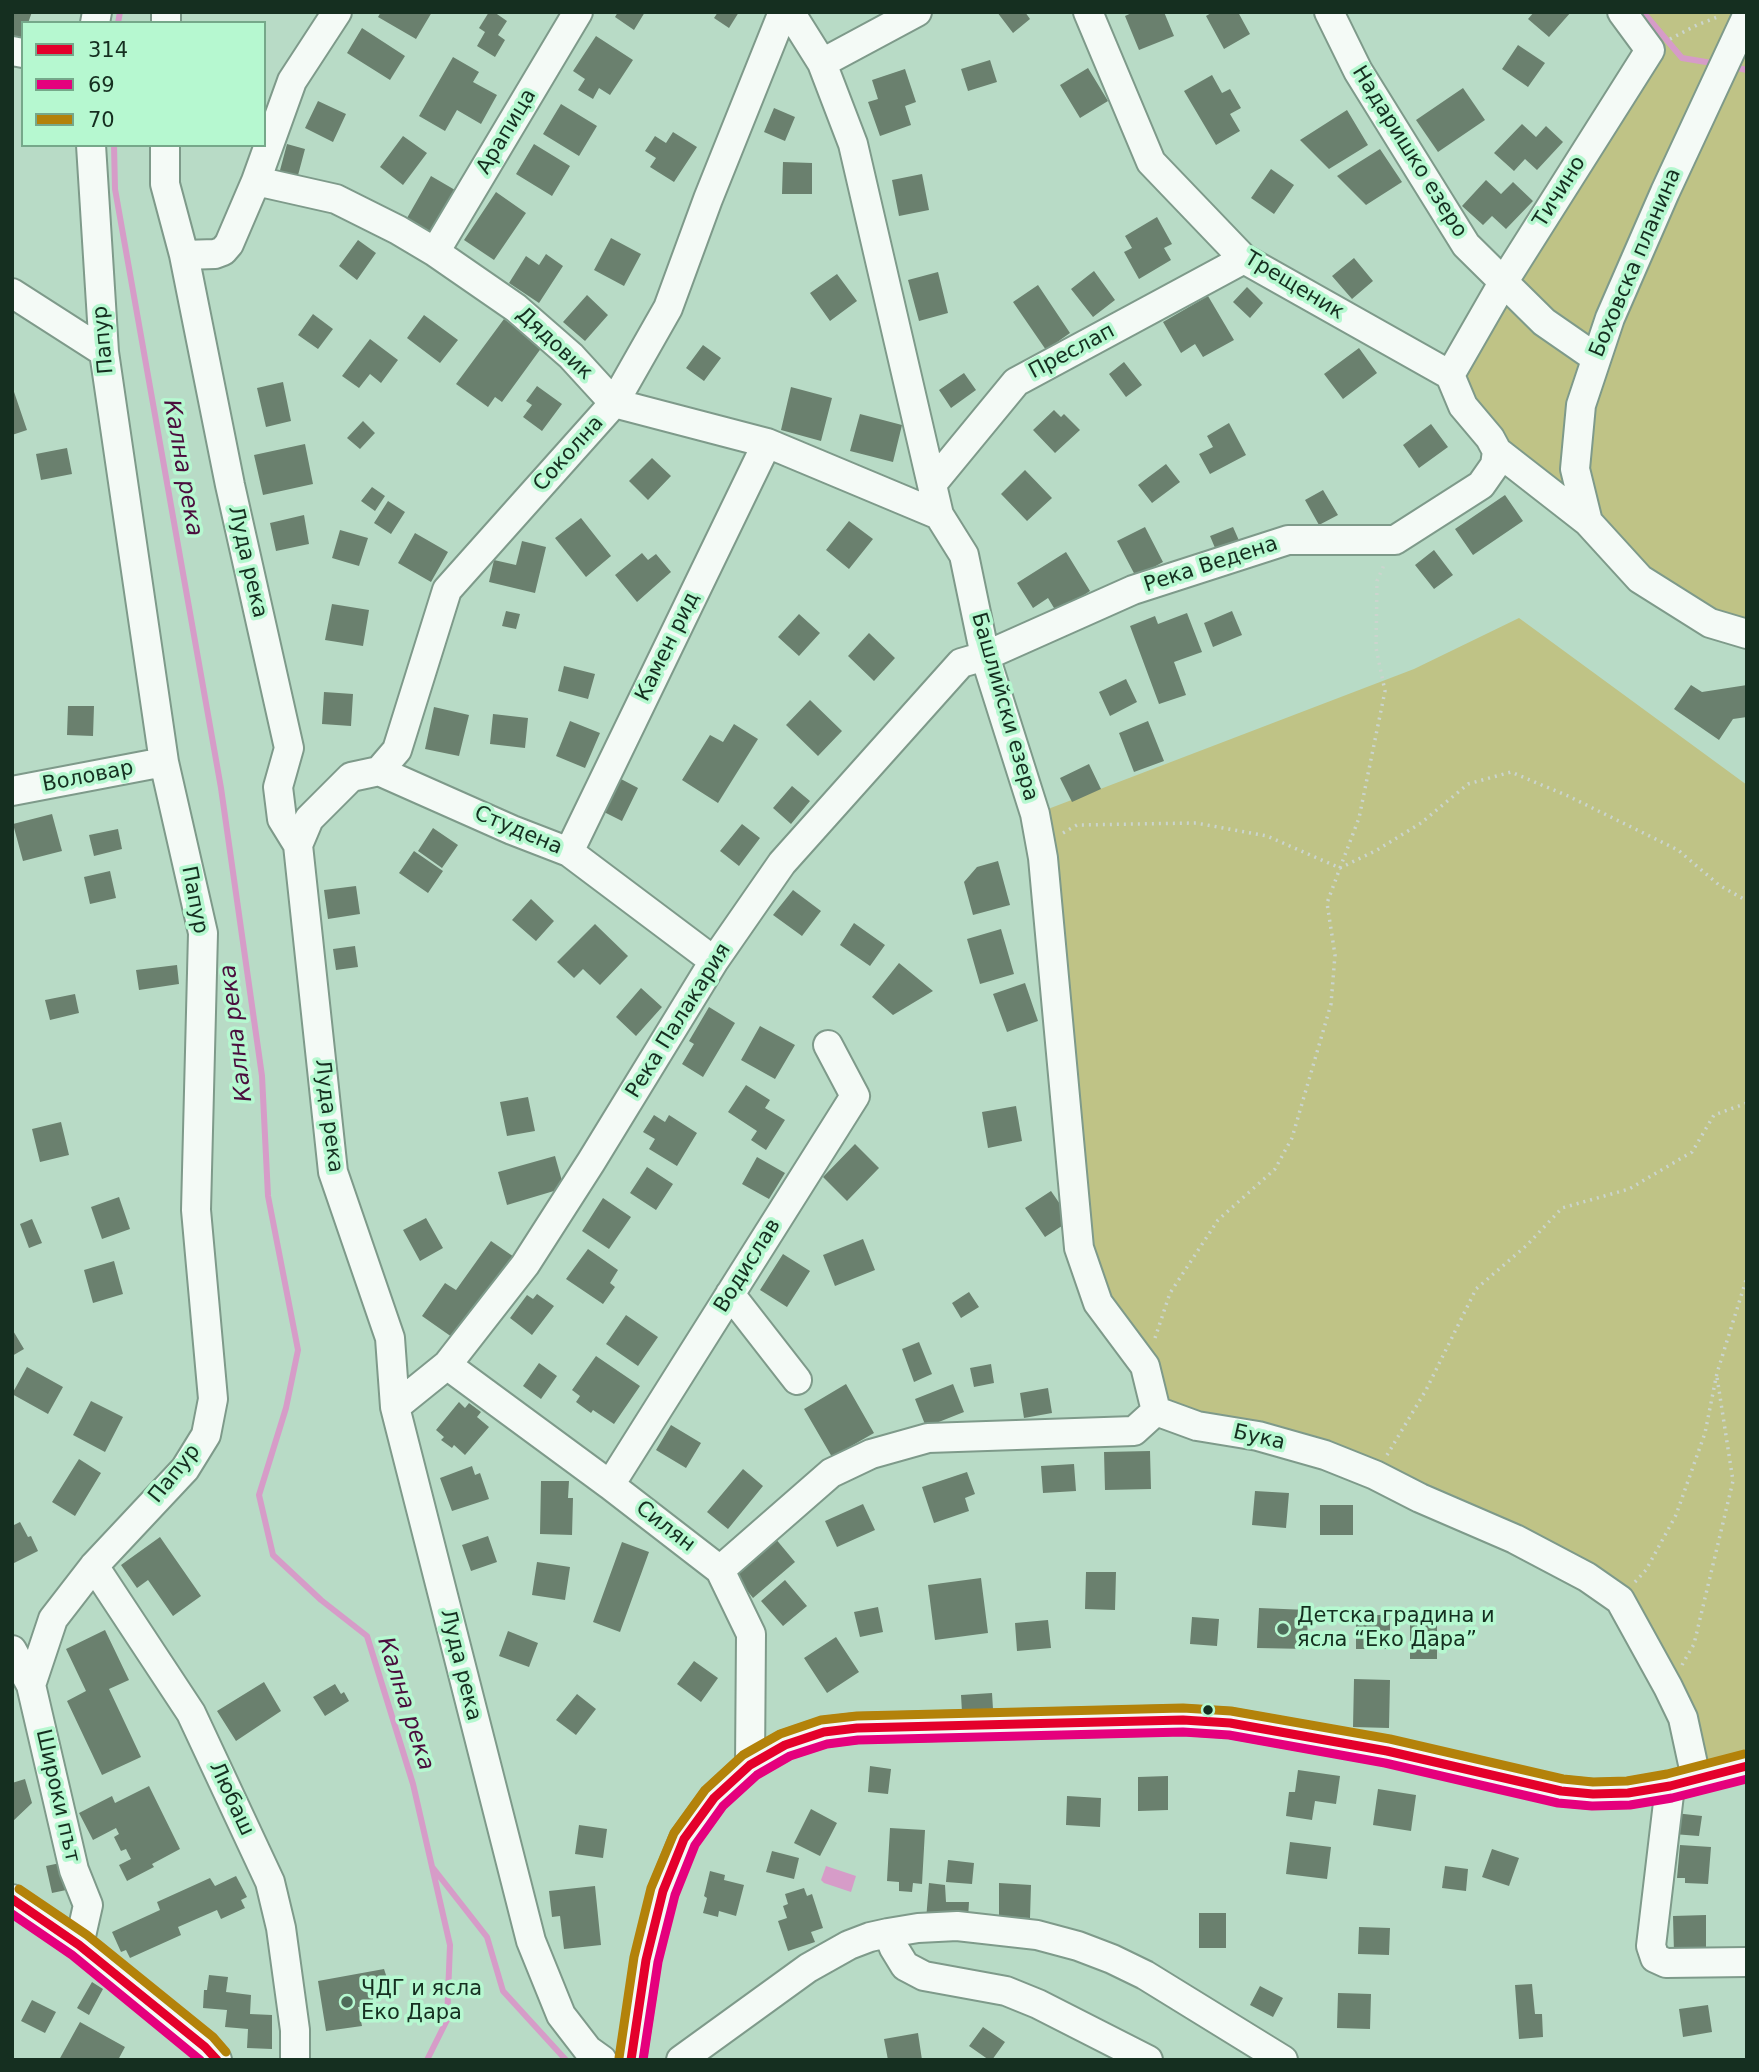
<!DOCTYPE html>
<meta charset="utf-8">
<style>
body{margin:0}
#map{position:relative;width:1759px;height:2072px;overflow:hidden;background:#b8dbc6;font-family:"DejaVu Sans",sans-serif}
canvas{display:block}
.frame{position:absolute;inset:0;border:14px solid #152f20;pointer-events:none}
.legend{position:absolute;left:21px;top:21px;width:245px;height:126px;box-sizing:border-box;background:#b6f8d0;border:2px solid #76a88a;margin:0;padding:9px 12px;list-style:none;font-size:21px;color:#152f20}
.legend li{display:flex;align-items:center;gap:14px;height:35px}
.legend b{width:35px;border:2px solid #76a88a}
</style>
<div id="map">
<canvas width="1759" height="2072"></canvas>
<div class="frame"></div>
<ul class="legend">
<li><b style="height:9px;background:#e4002b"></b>314</li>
<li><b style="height:9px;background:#e5007d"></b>69</li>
<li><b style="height:9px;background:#b3820a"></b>70</li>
</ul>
</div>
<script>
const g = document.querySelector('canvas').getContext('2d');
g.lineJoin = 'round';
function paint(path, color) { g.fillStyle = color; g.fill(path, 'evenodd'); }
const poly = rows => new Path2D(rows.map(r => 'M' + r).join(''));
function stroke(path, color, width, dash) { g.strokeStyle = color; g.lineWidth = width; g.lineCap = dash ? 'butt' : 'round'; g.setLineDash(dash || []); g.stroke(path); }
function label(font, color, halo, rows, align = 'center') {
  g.font = font + ' "DejaVu Sans",sans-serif'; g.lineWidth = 7; g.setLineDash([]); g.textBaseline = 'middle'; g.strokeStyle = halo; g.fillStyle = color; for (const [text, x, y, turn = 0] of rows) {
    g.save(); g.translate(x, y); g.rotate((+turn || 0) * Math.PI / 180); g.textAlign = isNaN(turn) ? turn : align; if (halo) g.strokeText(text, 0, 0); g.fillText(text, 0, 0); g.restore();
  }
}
const green = poly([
 [1622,12,1747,12,1747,634,1710,623,1497,451,1450,375,1649,50],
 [1519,618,1747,785,1747,1766,1696,1778,1620,1600,1420,1498,1156,1411,1098,1303,1035,814,1414,669]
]);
const water = poly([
 [826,1866,856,1876,851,1892,824,1883,821,1880]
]);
const stream = poly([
 [1643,12,1682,58,1718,64],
 [118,23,120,12],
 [1732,67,1747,70],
 [114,145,115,189,221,788,262,1076,268,1196,298,1350,286,1408,259,1495,273,1555,321,1600,367,1636,413,1784,450,1945,447,2020,427,2060],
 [433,1868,487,1937,503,1991,566,2060]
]);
const building = poly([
 [12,12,32,12,28,23,23,23,23,35,16,42,12,41],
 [381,12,432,12,416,39,378,17],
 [489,12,494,12,507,21,498,35,505,40,495,57,477,46,485,32,479,28],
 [618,12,645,12,634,30,615,17],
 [718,12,739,12,729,28,714,18],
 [997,12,1025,12,1030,19,1013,33],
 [1134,12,1164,12,1174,36,1139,50,1125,16],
 [1213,12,1238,12,1250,34,1224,49,1206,16],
 [1534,12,1571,12,1549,37,1528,19],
 [362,28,405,56,390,80,347,53],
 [596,36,633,60,610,95,599,88,593,99,578,90,585,79,573,71],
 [1518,45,1545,63,1528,87,1502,69],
 [453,57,479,72,473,82,497,95,481,124,457,110,445,131,419,116],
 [990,60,997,82,968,91,961,69],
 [1088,68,1108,101,1080,118,1060,85],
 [905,69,916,102,905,106,911,125,880,136,868,102,878,99,872,80],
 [1212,75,1222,93,1230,89,1241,108,1230,114,1240,131,1216,145,1184,91],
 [1463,88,1485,120,1438,152,1416,120],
 [318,101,346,114,333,142,305,128],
 [561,104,597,126,579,156,543,134],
 [774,108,795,117,785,141,764,132],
 [1347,110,1368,145,1329,169,1300,140],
 [1522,124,1536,137,1546,126,1563,142,1537,170,1525,159,1514,171,1494,153],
 [673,132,697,147,674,182,650,167,656,158,645,151,655,136,666,143],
 [403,136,427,153,403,185,380,167],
 [287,144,305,149,297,179,279,174],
 [534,144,570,166,552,196,516,174],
 [1380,149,1402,182,1366,205,1337,176],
 [783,162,812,163,812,194,782,194],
 [1271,169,1294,185,1274,214,1251,198],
 [922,174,929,210,899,216,892,180],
 [431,176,455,190,431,232,407,218],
 [1486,180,1501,194,1513,182,1533,201,1506,229,1492,216,1483,225,1462,206],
 [496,192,526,213,494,260,464,240],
 [1157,217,1172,244,1164,248,1171,260,1139,279,1124,252,1132,248,1125,236],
 [611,238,641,254,624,286,594,270],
 [358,240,376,253,357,280,339,266],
 [546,254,563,266,539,303,509,283,526,256,539,265],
 [1354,258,1373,281,1352,299,1332,276],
 [1094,271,1115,300,1093,317,1071,289],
 [938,272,948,313,919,321,908,280],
 [837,274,857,301,830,321,810,293],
 [1038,285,1070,333,1046,350,1013,302],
 [1247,287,1263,303,1250,318,1233,302],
 [587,295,608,315,585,341,563,322],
 [1208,296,1234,340,1203,357,1195,344,1181,353,1163,322],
 [313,314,333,329,318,349,298,335],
 [424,315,458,340,440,363,407,338],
 [504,319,542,347,502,402,495,397,488,407,456,384],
 [370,339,398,360,381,383,370,374,359,388,342,376],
 [703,345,721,358,704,381,686,368],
 [1359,348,1377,373,1343,399,1324,374],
 [1124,362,1142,385,1126,397,1109,374],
 [964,373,976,390,951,408,939,390],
 [283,382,291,421,266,427,257,388],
 [12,386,27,430,12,435],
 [537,386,562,404,542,431,523,417,532,405,526,401],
 [791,387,832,398,821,441,781,430],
 [1054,410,1061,417,1064,414,1080,430,1055,453,1033,430],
 [860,414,902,425,893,462,850,451],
 [363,421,375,433,360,449,347,438],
 [1229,423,1246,455,1210,474,1199,454,1213,447,1207,436],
 [1431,424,1448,447,1419,468,1403,445],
 [305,444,313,484,263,495,254,455],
 [67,448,72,474,41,480,36,454],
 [652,458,671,476,648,500,629,481],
 [1166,464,1180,482,1152,503,1138,485],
 [1025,470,1052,498,1027,521,1001,494],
 [372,487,385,496,375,511,361,501],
 [1323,490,1338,515,1319,525,1305,500],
 [1505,495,1523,521,1473,555,1455,529],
 [388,501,405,512,391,534,374,523],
 [304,515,309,544,276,551,270,523],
 [581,518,611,556,586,577,555,538],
 [849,521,873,539,849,569,826,550],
 [1145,527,1163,562,1136,577,1117,541],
 [1233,527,1241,545,1218,555,1210,536],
 [340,530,368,538,359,566,332,558],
 [415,533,448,552,431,582,398,563],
 [522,541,546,547,535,593,489,582,494,560,516,565],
 [1434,550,1453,575,1434,589,1415,565],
 [1066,552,1090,591,1057,613,1048,598,1033,608,1017,583],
 [642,553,648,560,656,554,671,572,637,602,615,575],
 [332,604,369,610,363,646,325,640],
 [506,611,520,614,516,629,502,626],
 [1232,611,1242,635,1213,647,1204,623],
 [1187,613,1202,652,1174,662,1186,695,1159,704,1130,626,1155,616,1158,624],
 [799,614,820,633,799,656,778,637],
 [869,633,895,658,874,681,848,656],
 [564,666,595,674,588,699,558,691],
 [1126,679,1137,702,1110,716,1099,692],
 [1691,685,1702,692,1747,685,1747,717,1733,719,1719,740,1674,709],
 [324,692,353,694,351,726,322,724],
 [810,700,842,731,818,756,786,725],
 [68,706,94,706,93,736,67,735],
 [434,707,469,715,459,756,425,749],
 [493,714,528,718,525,748,490,744],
 [570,721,600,733,585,768,556,756],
 [1148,721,1164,761,1134,772,1119,733],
 [734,724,758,739,718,803,682,780,710,735,723,742],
 [1089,764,1101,789,1072,802,1060,778],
 [621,779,638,788,622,821,604,812],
 [792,786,810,801,791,824,773,808],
 [52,814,62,851,23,861,13,824],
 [742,824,760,838,739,866,720,851],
 [433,828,458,845,442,868,418,851],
 [118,829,122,849,94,856,89,835],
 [414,851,443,871,428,893,399,873],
 [998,861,1010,905,973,915,964,882,977,867],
 [110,871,116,898,90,904,84,877],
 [356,886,360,914,328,919,324,890],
 [793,890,821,911,802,936,773,915],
 [531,899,554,921,536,941,512,920],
 [854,923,885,945,870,966,840,945],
 [595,924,628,956,600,985,583,969,574,978,557,962],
 [1001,929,1014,974,980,984,967,939],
 [355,946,358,967,336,970,333,949],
 [899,963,933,991,893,1015,872,997],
 [177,965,179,984,139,990,136,970],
 [1025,983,1038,1021,1007,1032,993,994],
 [641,988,662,1007,636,1036,616,1017],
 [75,994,79,1013,50,1020,45,1000],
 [709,1007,735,1023,703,1077,682,1064,694,1044,689,1041],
 [760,1026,795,1045,775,1079,741,1060],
 [746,1085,770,1100,765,1108,785,1120,766,1150,751,1140,757,1131,728,1112],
 [528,1097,535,1131,507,1136,500,1102],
 [1016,1106,1022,1141,988,1148,982,1112],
 [654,1115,665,1122,669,1115,697,1133,677,1166,649,1149,655,1139,643,1132],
 [61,1122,69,1155,40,1162,32,1129],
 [855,1144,879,1168,847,1201,823,1177],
 [555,1156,564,1188,507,1205,498,1172],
 [757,1157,785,1173,769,1199,742,1184],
 [647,1167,673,1184,656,1210,630,1193],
 [1051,1191,1071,1220,1045,1237,1025,1208],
 [119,1197,130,1229,102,1239,91,1207],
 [603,1198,631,1217,609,1249,582,1231],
 [426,1218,443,1248,420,1261,403,1230],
 [32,1219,42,1243,29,1248,20,1224],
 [863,1239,875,1270,835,1286,823,1255],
 [491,1241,517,1259,459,1342,422,1316,445,1283,456,1290],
 [588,1249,618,1270,610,1283,615,1287,603,1304,566,1279],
 [783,1254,810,1271,787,1307,760,1290],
 [114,1261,123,1294,93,1303,84,1270],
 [969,1292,979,1307,961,1318,952,1303],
 [537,1294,554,1306,532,1335,510,1318,527,1295,533,1299],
 [626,1315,658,1337,638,1366,606,1344],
 [12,1329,24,1349,12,1356],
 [919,1342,932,1374,914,1382,902,1349],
 [596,1356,640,1386,614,1424,593,1410,591,1413,576,1402,580,1396,572,1390],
 [539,1363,557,1376,541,1399,523,1386],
 [991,1364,994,1383,974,1387,970,1368],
 [27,1367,63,1387,48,1414,12,1394],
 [846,1384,874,1433,832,1457,804,1409],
 [953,1384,964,1412,926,1427,915,1399],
 [1048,1388,1052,1413,1024,1418,1020,1393],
 [91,1401,123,1417,105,1452,73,1435],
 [459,1402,465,1408,469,1403,481,1412,477,1417,489,1427,465,1455,454,1445,452,1448,441,1440,444,1437,436,1430],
 [671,1425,701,1443,686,1468,656,1450],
 [1150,1451,1151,1489,1105,1490,1104,1452],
 [79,1459,101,1473,75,1516,52,1502],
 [1074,1464,1076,1491,1043,1493,1041,1466],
 [472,1466,475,1475,480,1473,489,1499,452,1511,440,1478],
 [743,1469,763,1486,728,1529,707,1512],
 [967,1472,975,1494,965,1498,969,1511,934,1523,922,1487],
 [541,1481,569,1481,568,1498,573,1498,572,1535,540,1534],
 [1255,1491,1289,1493,1286,1528,1252,1525],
 [863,1504,875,1530,837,1547,825,1521],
 [1320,1505,1353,1505,1353,1535,1320,1535],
 [20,1522,28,1537,31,1536,38,1551,12,1564,12,1526],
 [488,1536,497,1562,471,1571,462,1545],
 [160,1537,201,1596,173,1616,148,1580,137,1588,121,1565],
 [775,1538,795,1562,753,1598,733,1573],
 [622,1542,649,1552,620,1632,593,1622],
 [537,1562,570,1567,565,1600,532,1595],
 [1086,1572,1116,1572,1115,1610,1085,1609],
 [981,1578,988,1633,935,1640,928,1585],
 [785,1580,807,1606,783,1626,761,1601],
 [878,1607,883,1632,860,1637,854,1612],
 [1259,1608,1308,1610,1307,1649,1257,1648],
 [1356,1615,1390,1615,1390,1649,1356,1649],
 [1192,1617,1219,1619,1217,1646,1190,1644],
 [1048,1620,1051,1648,1017,1651,1015,1623],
 [1437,1624,1437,1659,1410,1659,1410,1625],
 [105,1630,129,1680,109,1689,141,1757,102,1775,67,1701,86,1691,66,1649],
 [508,1631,538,1643,529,1667,499,1656],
 [836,1637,859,1672,827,1693,804,1658],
 [694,1661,718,1678,701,1702,677,1684],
 [1354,1679,1390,1680,1389,1728,1353,1727],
 [264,1682,281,1711,236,1741,217,1711],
 [335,1684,341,1694,344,1692,349,1701,325,1716,313,1697],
 [992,1693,993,1709,962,1712,961,1695],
 [577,1694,596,1709,576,1735,556,1720],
 [870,1766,891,1769,888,1794,868,1792],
 [1298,1770,1340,1776,1336,1804,1315,1801,1312,1820,1286,1816,1289,1792,1295,1792],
 [1168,1776,1168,1810,1138,1811,1138,1777],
 [25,1779,32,1803,12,1822,12,1783],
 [149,1786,180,1849,152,1864,154,1867,127,1881,119,1865,131,1859,126,1849,121,1851,114,1837,119,1834,116,1828,93,1840,79,1813,112,1796,115,1803],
 [1378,1789,1416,1795,1411,1831,1373,1825],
 [1067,1796,1101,1798,1100,1827,1066,1825],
 [811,1809,837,1823,820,1856,794,1843],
 [1675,1813,1702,1816,1699,1836,1673,1834],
 [579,1825,607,1829,603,1858,575,1854],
 [890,1828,925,1830,922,1884,913,1883,912,1892,899,1891,899,1882,887,1881],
 [1290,1842,1331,1847,1327,1879,1286,1874],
 [1680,1845,1711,1847,1708,1884,1685,1883,1685,1878,1677,1878],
 [1492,1849,1519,1858,1509,1886,1482,1877],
 [772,1851,799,1858,794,1879,766,1872],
 [948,1860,974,1863,972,1884,946,1882],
 [65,1862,71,1889,52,1893,46,1866],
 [1445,1866,1468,1869,1466,1891,1442,1888],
 [710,1871,725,1875,724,1880,744,1885,736,1916,719,1911,718,1917,703,1913,707,1898,704,1896],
 [236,1876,247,1897,241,1900,245,1908,221,1919,217,1910,178,1927,181,1935,130,1958,126,1950,121,1952,112,1932,160,1910,157,1902,210,1878,215,1886],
 [929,1883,945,1885,946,1902,969,1902,968,1918,926,1920],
 [999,1883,1031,1885,1030,1918,999,1917],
 [595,1886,601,1945,564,1949,560,1916,552,1917,549,1891],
 [804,1888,807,1896,812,1894,823,1928,811,1932,815,1942,788,1951,778,1921,787,1918,783,1906,788,1904,785,1894],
 [1199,1913,1226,1913,1226,1948,1199,1948],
 [1706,1915,1706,1952,1674,1953,1673,1916],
 [1359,1927,1390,1928,1389,1955,1358,1954],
 [384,1969,387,1978,368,2007,358,2007,362,2026,326,2031,318,1981],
 [209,1975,228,1977,226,1992,251,1995,250,2014,272,2015,272,2049,247,2048,248,2029,225,2027,227,2010,203,2008,204,1990,207,1990],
 [92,1982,103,1989,89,2015,77,2008],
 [1532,1984,1535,2014,1542,2014,1543,2037,1519,2039,1515,1985],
 [1260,1986,1283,1998,1273,2017,1250,2005],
 [1338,1993,1371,1994,1370,2029,1337,2028],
 [32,2000,56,2012,45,2033,21,2021],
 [1708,2005,1712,2032,1683,2037,1679,2009],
 [80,2022,125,2047,118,2060,59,2060],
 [983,2027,1005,2042,992,2060,989,2060,969,2046],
 [918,2033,922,2060,888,2060,884,2039]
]);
const path = poly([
 [1670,39,1697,25,1720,16],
 [1063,833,1077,825,1196,823,1267,836,1340,868,1359,818,1385,691,1376,648,1377,581,1384,565],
 [1155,1338,1170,1293,1218,1220,1275,1169,1292,1138,1331,1004,1335,955,1327,903,1340,868,1377,850,1421,823,1468,784,1511,772,1568,796,1678,850,1719,885,1747,901],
 [1387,1455,1426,1390,1476,1289,1527,1245,1562,1208,1629,1189,1692,1152,1714,1115,1747,1103],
 [1635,1582,1646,1570,1676,1515,1705,1433,1717,1373,1747,1277],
 [1682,1665,1694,1644,1733,1481,1717,1377]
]);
const minor = poly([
 [790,12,822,63,853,144,939,515,964,555,985,656,1035,814,1043,858,1079,1248,1098,1303,1145,1366,1156,1411],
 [1088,12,1151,162,1244,259,1450,375,1463,406,1490,438,1497,451,1588,522,1640,579,1710,623,1747,634],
 [1329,12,1358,71,1466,245,1544,322,1596,358],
 [95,23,97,12],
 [166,23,166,12],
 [12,51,23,53],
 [822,63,917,12],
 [165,145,165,184,184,255,230,485,289,748,278,787,282,819,298,845,333,1172,390,1338,395,1407,531,1941,561,2015,588,2050,602,2060],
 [256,181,336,199,398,230,435,252,516,308,571,356,614,403,767,443,939,515],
 [435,252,578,12],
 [184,255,215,254,223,251,229,244,256,181,292,81,337,12],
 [12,293,104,352],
 [1450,375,1504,281,1650,50,1622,12],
 [932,484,1016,382,1244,259],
 [1588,522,1575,469,1581,405,1610,318,1665,192,1747,16],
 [379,771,512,830,569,852,714,961],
 [12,791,164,762],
 [298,845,309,819,351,777,379,771,397,750,447,590,614,403,668,308,708,199,783,12],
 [569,852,767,443],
 [730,1294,797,1380],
 [447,1365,610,1485,720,1570,751,1634,750,1765],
 [395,1407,447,1365,525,1265,591,1162,714,961,782,863,961,663,985,656,1133,590,1288,540,1395,540,1481,485,1495,465,1497,451],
 [1156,1411,1197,1426,1258,1436,1325,1455,1375,1475,1420,1498,1515,1539,1587,1577,1620,1600,1668,1687,1683,1718,1696,1778],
 [610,1485,855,1096,828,1045],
 [94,1566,191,1713,270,1882,281,1928,295,2030,295,2060],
 [720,1570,831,1473,871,1454,928,1438,1134,1431,1156,1411],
 [12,1650,31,1685,74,1870,88,1905,79,1945],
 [31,1685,53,1619,94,1566,185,1469,206,1435,213,1399,196,1210,203,933,164,762,104,352,91,145],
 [1670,1786,1651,1946,1655,1958,1666,1963,1747,1962],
 [12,1899,79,1945,205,2047,217,2060],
 [888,1933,894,1948,905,1966,924,1976,1006,1991,1038,2004,1148,2060],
 [631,2060,646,1960,663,1891,684,1839,714,1798,750,1765,785,1745,824,1732,857,1728,1183,1720,1230,1723,1387,1751,1561,1791,1593,1794,1628,1793,1670,1786,1747,1766],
 [681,2060,808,1968,849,1945,870,1937,888,1933,918,1928,957,1926,1037,1935,1078,1946,1112,1959,1145,1975,1283,2060]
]);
const bus1 = poly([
 [12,1899,79,1945,205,2047,217,2060],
 [631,2060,646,1960,663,1891,684,1839,714,1798,750,1765,785,1745,824,1732,857,1728,1183,1720,1230,1723,1387,1751,1561,1791,1593,1794,1628,1793,1670,1786,1747,1766]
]);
const bus2 = poly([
 [12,1914,72,1955,200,2060],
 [643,2060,658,1962,675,1895,695,1845,723,1806,757,1775,790,1756,827,1744,858,1740,1183,1732,1229,1735,1385,1763,1558,1803,1592,1806,1630,1805,1672,1798,1747,1779]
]);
const bus3 = poly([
 [19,1889,87,1935,213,2037,226,2052],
 [619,2058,634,1957,651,1888,674,1833,705,1790,743,1755,780,1734,821,1720,857,1716,1183,1708,1231,1711,1390,1739,1563,1779,1593,1782,1627,1781,1667,1774,1744,1754]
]);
const markers = [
 [1283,1629,7,"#4e6b5a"],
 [1208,1710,6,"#152f20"],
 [347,2002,7,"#4e6b5a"]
];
const streetNames = [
 ["Арапица",507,132,-59],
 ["Надаришко езеро",1409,152,58],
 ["Тичино",1560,192,-58],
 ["Боховска планина",1636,263,-67],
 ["Трещеник",1294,286,31],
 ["Папур",104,340,-95],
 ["Дядовик",554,344,43],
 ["Преслап",1072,352,-28],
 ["Соколна",569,454,-48],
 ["Луда река",247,562,77],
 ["Река Ведена",1211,565,-18],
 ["Камен рид",668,647,-64],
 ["Башлийски езера",1004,707,74],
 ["Воловар",88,777,-11],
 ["Студена",518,831,23],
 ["Папур",194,900,79],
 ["Река Палакария",679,1021,-58],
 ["Луда река",328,1116,83],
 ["Водислав",748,1266,-58],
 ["Бука",1259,1438,13],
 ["Папур",175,1474,-51],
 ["Силян",665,1527,38],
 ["Луда река",460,1665,76],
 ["Широки път",57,1796,77],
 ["Любаш",231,1799,65]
];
const poiNames = [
 ["Детска градина и",1297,1617],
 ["ясла “Еко Дара”",1297,1641],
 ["ЧДГ и ясла",361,1990],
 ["Еко Дара",361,2014]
];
const waterNames = [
 ["Кална река",182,468,80],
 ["Кална река",237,1033,-97],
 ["Кална река",405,1704,72]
];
paint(green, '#bfc386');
paint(water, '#d69cc8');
stroke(stream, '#d69cc8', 6);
paint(building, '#6a806e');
stroke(minor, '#7e9a8a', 32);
stroke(path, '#cbd5ce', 3.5, [2, 5]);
stroke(minor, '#f4faf6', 28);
stroke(bus1, '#e4002b', 9);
stroke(bus2, '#e5007d', 9);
stroke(bus3, '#b3820a', 9);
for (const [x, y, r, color] of markers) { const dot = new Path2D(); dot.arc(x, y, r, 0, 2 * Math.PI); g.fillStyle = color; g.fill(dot); stroke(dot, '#b6f8d0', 2.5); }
label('21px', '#152f20', '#b6f8d0', streetNames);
label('21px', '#152f20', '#b6f8d0', poiNames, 'left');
label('italic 23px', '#4a0d3d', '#b6f8d0', waterNames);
</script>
